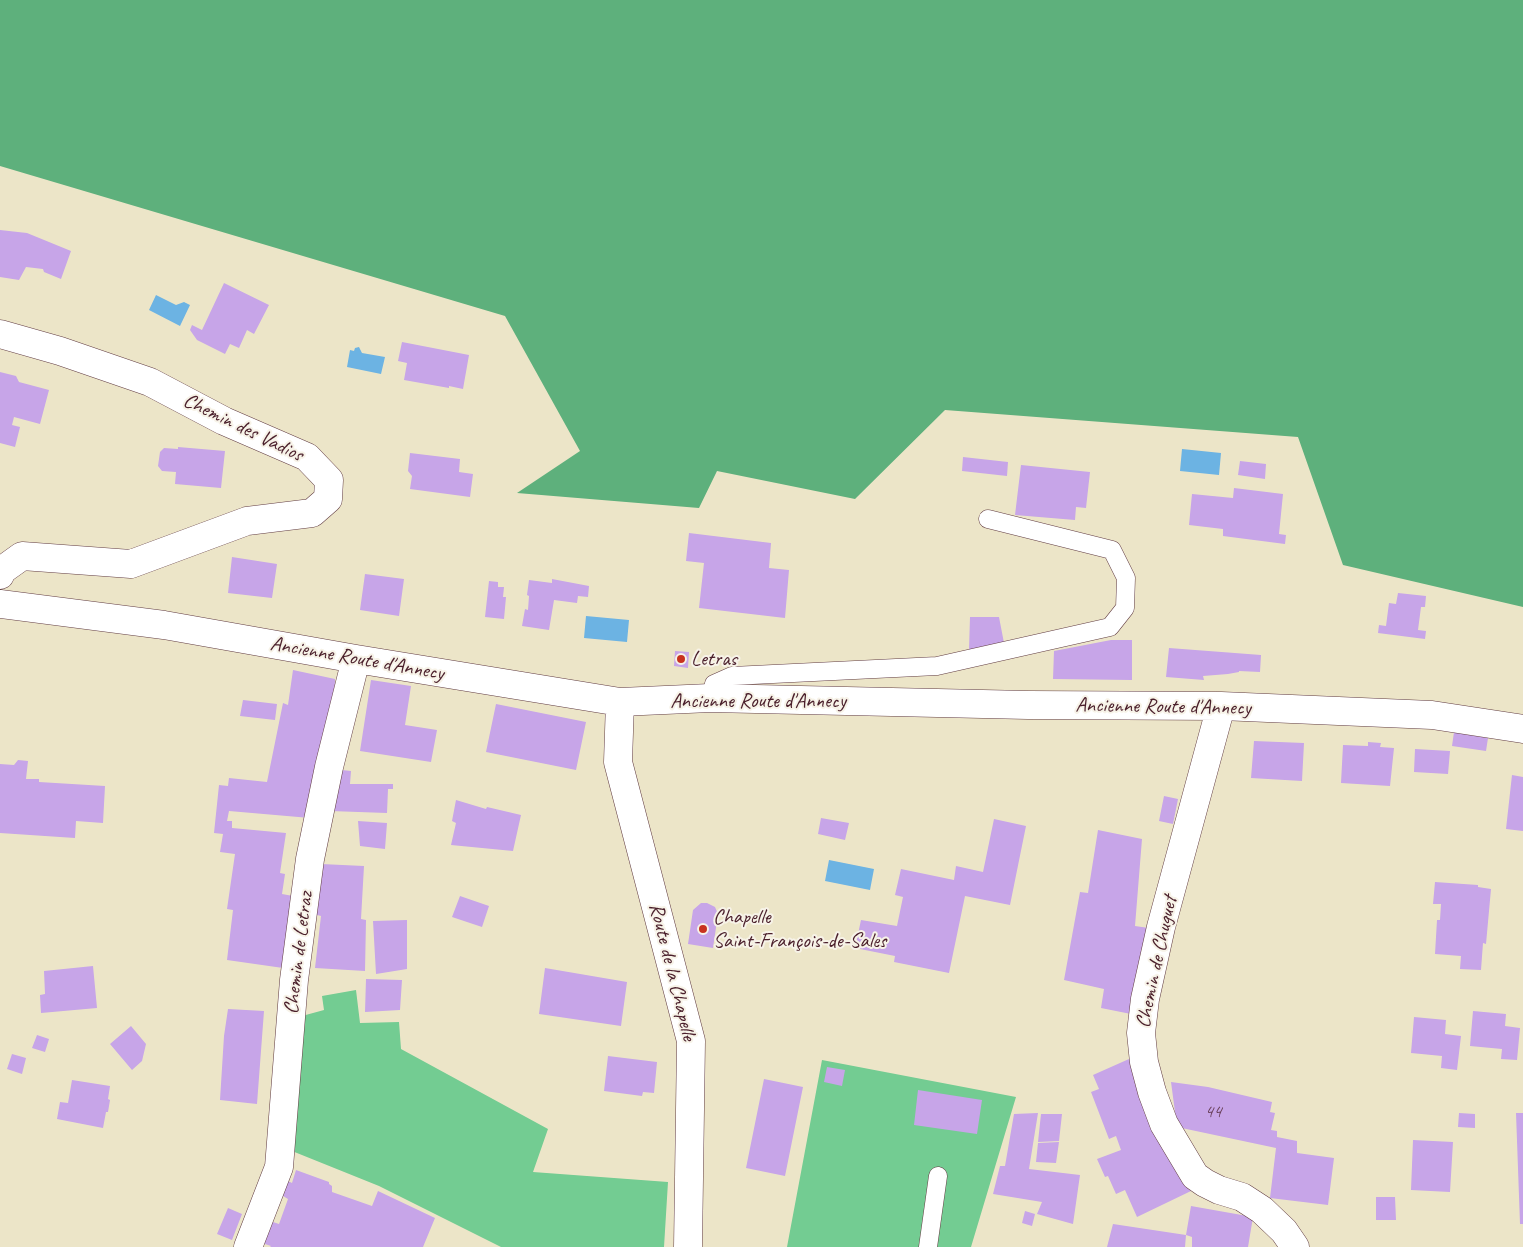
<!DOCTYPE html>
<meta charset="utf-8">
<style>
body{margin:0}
canvas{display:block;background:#ece5c8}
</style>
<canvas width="1523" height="1247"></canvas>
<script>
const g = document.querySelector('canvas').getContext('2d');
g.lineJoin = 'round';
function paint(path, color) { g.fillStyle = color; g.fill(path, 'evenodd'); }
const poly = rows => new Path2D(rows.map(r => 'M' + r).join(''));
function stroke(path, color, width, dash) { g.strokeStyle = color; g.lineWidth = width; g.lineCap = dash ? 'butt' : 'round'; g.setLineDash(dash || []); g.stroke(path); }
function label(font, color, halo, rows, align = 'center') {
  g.font = font + ' Caveat,sans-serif'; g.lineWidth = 4; g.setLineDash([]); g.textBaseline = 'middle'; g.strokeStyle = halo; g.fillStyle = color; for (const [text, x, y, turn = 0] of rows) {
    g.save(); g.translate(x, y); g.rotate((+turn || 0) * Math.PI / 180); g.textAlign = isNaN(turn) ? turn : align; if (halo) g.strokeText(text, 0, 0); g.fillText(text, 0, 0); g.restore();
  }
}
const green = poly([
 [356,990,360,1023,399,1022,401,1049,548,1129,533,1172,668,1182,664,1247,501,1247,379,1186,292,1151,302,1016,324,1010,322,996],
 [822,1060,1016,1097,971,1247,787,1247]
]);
const forest = poly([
 [0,0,1523,0,1523,607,1343,565,1298,437,945,410,855,499,717,471,699,508,517,493,580,451,505,316,0,166]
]);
const water = poly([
 [156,295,176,305,184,302,190,305,180,326,149,310],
 [359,347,362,353,385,357,381,374,347,367,350,350,354,351,355,348],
 [1182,449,1221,453,1219,475,1180,471],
 [586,616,629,620,627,642,584,638],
 [829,860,874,869,870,890,825,881]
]);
const building = poly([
 [0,230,27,233,71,251,61,279,44,272,43,269,26,267,19,280,0,277],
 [224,283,269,305,254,334,247,330,239,348,230,344,225,354,197,340,190,330,192,325,202,330],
 [402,342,469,355,463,389,449,386,449,388,404,380,407,363,398,361],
 [0,372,16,376,19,382,49,390,40,424,14,417,12,425,20,427,15,447,0,443],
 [178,447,225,451,221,488,175,484,176,472,162,471,158,466,160,452,164,448,178,449],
 [410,453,460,459,459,472,473,474,470,497,410,489,412,476,408,471],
 [963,457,1008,462,1007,476,962,471],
 [1240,461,1266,464,1265,479,1238,475],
 [1021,465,1090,472,1086,508,1076,507,1075,520,1015,515],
 [1234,488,1283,494,1279,534,1286,535,1285,544,1223,536,1223,529,1189,525,1192,494,1233,498],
 [689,533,771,543,769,568,789,570,785,618,699,608,704,563,686,561],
 [232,557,277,564,272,598,228,593],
 [365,574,404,579,399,616,360,610],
 [552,579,589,586,588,597,578,596,577,603,554,600,549,630,522,626,525,609,528,610,529,596,527,595,529,580,552,583],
 [489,581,498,582,498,587,504,587,503,597,506,597,504,619,485,617],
 [1398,593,1426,596,1425,607,1421,607,1418,630,1426,631,1425,639,1378,633,1379,625,1386,626,1389,603,1396,604],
 [970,617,999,617,1004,643,969,650],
 [1111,640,1132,640,1132,680,1053,679,1054,651],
 [1169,648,1261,655,1260,672,1239,671,1239,672,1228,674,1203,676,1204,680,1166,677],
 [675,651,689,652,688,668,674,666],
 [293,670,335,679,334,715,310,818,229,811,227,821,232,821,232,828,286,833,280,873,285,874,282,894,293,896,283,968,227,960,233,910,227,909,235,854,220,852,223,834,214,833,219,785,228,786,229,778,267,782,283,703,288,705],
 [371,680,411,686,405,725,437,730,431,762,360,751],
 [243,700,277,704,275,720,240,716],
 [496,704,586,722,576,770,486,752],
 [1454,732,1488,738,1486,751,1452,746],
 [1254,741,1304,743,1302,781,1251,778],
 [1368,742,1381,743,1380,747,1394,748,1390,786,1341,783,1343,745,1368,746],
 [1415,749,1450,751,1448,774,1414,772],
 [18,760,28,761,26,779,39,779,39,782,105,786,103,823,76,821,75,838,0,833,0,764,14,765],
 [333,769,351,771,350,784,393,784,393,789,388,789,387,813,330,811],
 [1512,775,1523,777,1523,831,1506,829],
 [1164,796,1178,799,1173,824,1159,821],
 [456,800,486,809,487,807,521,815,513,851,451,845,456,823,452,821],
 [821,818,849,823,845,840,818,834],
 [994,819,1026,826,1010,905,965,896,949,973,894,962,895,956,855,948,861,920,897,926,903,897,895,895,901,869,954,880,956,866,983,872],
 [358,821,387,823,385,849,360,846],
 [1098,830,1142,839,1135,926,1149,928,1131,1014,1101,1008,1104,989,1064,980,1080,892,1088,893],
 [321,864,364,866,361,919,366,920,365,971,315,968,321,916,313,914],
 [1435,882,1478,885,1478,887,1491,889,1486,944,1483,943,1481,970,1460,969,1461,956,1435,954,1437,920,1440,920,1441,904,1433,904],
 [460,896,489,906,482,927,452,917],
 [701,903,707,903,715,907,718,914,713,948,688,944,693,910],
 [407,920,407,969,376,974,373,921],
 [93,966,97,1008,41,1013,40,995,45,994,44,971],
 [545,968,627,982,621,1026,539,1014],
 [366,979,402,980,400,1010,365,1012],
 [228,1009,264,1011,257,1104,220,1100,224,1036],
 [1473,1011,1506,1014,1505,1026,1520,1028,1517,1060,1501,1059,1502,1049,1470,1046],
 [1414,1017,1446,1020,1445,1034,1461,1036,1457,1070,1441,1068,1442,1056,1411,1053],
 [131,1026,146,1044,142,1061,132,1070,110,1044],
 [37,1035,49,1039,45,1052,32,1048],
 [12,1054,26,1058,22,1074,7,1069],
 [608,1056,657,1062,654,1093,643,1092,642,1096,604,1091],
 [1129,1059,1159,1137,1191,1191,1137,1217,1125,1190,1116,1194,1108,1176,1105,1177,1097,1159,1121,1150,1116,1136,1109,1139,1091,1092,1099,1089,1093,1075],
 [827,1067,845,1070,842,1086,824,1082],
 [764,1079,803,1087,785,1176,746,1168],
 [72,1080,110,1086,108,1099,110,1100,108,1112,106,1112,103,1128,57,1119,60,1102,68,1103],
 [1171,1082,1208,1087,1272,1102,1270,1112,1275,1113,1271,1130,1277,1131,1277,1137,1297,1141,1297,1153,1334,1158,1328,1205,1270,1198,1276,1148,1177,1127],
 [918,1090,982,1100,977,1134,914,1125],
 [1038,1113,1029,1169,1080,1175,1073,1224,1037,1214,1042,1202,993,1194,1000,1166,1005,1166,1014,1114],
 [1459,1113,1475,1114,1475,1128,1458,1127],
 [1516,1113,1523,1113,1523,1224,1520,1224],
 [1041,1114,1062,1114,1059,1141,1038,1142],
 [1413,1140,1453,1142,1450,1192,1411,1190],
 [1059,1142,1056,1163,1036,1162,1038,1143],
 [296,1170,329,1182,329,1184,332,1186,332,1192,372,1206,378,1191,435,1218,423,1247,270,1247,271,1246,262,1243,270,1221,279,1224,288,1199,283,1196,288,1181,292,1183],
 [1376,1197,1395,1197,1396,1220,1376,1220],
 [1191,1206,1253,1217,1248,1247,1192,1247,1192,1237,1186,1235,1185,1247,1107,1247,1113,1224,1186,1235],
 [228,1208,242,1214,232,1240,217,1234],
 [1025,1211,1035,1214,1032,1226,1022,1223]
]);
const lane = poly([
 [710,698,714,684,732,676,937,666,1110,627,1125,608,1126,578,1112,550,988,519],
 [928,1247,938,1176]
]);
const street = poly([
 [0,334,60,351,150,382,224,421,307,457,329,480,328,499,312,513,247,521,131,564,22,556,1,571,0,575],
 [0,604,164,625,356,659,620,702,710,698,1028,705,1221,706,1432,715,1523,729],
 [620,702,618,762,691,1041,688,1247],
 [1221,706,1161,927,1145,999,1141,1033,1144,1062,1152,1092,1164,1124,1195,1176,1205,1183,1219,1190,1242,1197,1262,1210,1284,1231,1295,1247],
 [248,1247,279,1167,294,980,310,859,329,767,356,659]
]);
const markers = [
 [681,659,5,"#c8321e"],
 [703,929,5,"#c8321e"]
];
const numberNames = [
 ["44",1213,1112]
];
const streetNames = [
 ["Chemin des Vadios",243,428,26],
 ["Ancienne Route d'Annecy",357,659,10],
 ["Ancienne Route d'Annecy",758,701],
 ["Ancienne Route d'Annecy",1163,707,1],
 ["Chemin de Letraz",299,953,-83],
 ["Chemin de Chuguet",1157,962,-78],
 ["Route de la Chapelle",672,972,76]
];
const poiNames = [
 ["Letras",691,659],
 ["Chapelle",713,917],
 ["Saint-François-de-Sales",713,941]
];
paint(green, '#73cc92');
paint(forest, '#5eb07c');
paint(water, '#6cb3e3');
paint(building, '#c7a5e8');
stroke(lane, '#623d43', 19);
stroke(street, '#623d43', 29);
stroke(lane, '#fff', 18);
stroke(street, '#fff', 28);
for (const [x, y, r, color] of markers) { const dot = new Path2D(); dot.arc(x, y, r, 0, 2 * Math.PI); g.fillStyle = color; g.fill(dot); stroke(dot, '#f7f3e8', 2); }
label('19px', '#69405a', null, numberNames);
label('21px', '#4a1f2b', '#f7f3e8', streetNames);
label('21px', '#4a1f2b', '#f7f3e8', poiNames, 'left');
</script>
